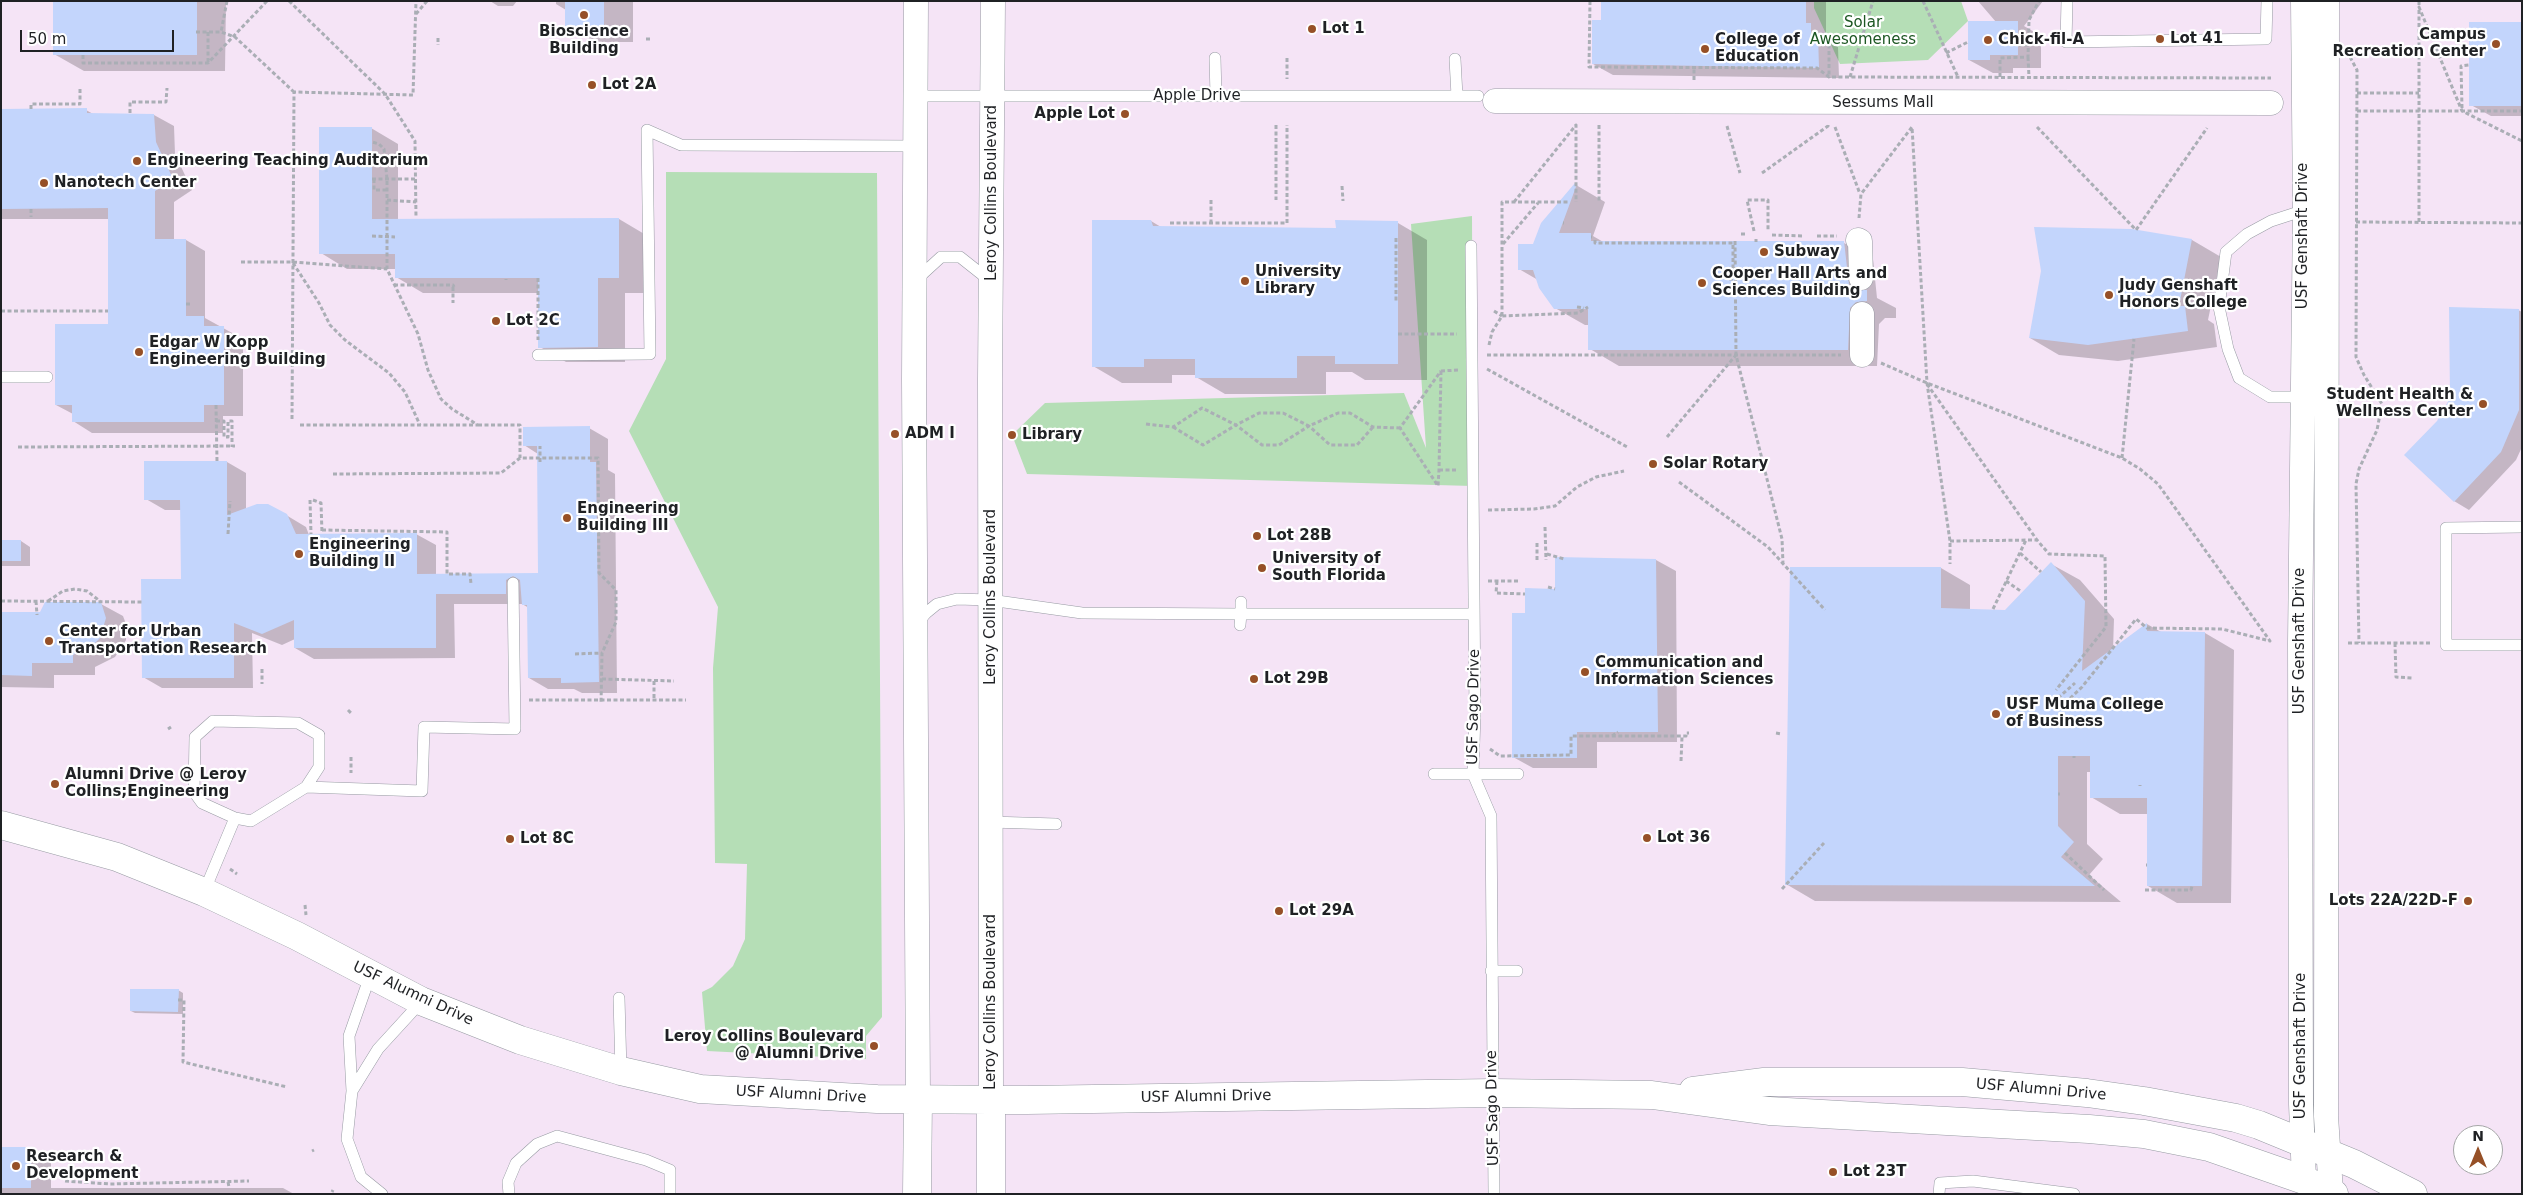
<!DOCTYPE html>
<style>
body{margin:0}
#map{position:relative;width:2523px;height:1195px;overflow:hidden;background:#f0f4fd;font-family:"DejaVu Sans",sans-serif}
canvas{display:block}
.frame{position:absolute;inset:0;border:2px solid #1f2124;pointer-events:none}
.north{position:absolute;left:2453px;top:1125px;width:50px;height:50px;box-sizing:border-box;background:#fff;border:1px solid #a5a6a7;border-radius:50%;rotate:0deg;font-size:14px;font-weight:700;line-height:20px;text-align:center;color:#1f2124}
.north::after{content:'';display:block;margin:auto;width:18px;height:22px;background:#965027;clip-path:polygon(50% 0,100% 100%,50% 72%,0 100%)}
.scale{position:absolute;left:20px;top:30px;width:154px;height:22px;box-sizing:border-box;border:2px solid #1f2124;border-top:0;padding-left:6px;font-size:15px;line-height:18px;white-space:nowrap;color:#1f2124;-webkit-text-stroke:4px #fff;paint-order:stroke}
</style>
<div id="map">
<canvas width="2523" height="1195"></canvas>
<div class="frame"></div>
<div class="north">N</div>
<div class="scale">50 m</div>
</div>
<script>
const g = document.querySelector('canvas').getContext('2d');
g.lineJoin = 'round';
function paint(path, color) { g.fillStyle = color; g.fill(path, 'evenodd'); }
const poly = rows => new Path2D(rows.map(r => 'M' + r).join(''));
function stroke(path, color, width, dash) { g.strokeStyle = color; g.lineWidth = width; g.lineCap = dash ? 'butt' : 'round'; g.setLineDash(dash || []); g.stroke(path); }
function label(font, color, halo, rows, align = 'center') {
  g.font = font + ' "DejaVu Sans",sans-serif'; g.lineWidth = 4.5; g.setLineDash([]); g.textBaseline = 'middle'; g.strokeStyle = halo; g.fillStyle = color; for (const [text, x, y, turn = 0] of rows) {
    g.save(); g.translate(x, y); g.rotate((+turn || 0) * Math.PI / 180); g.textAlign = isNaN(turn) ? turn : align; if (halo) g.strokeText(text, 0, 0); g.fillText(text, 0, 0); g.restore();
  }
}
const education = poly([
 [1,1,2522,1,2522,1194,1,1194],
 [2463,1135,2493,1135,2493,1165,2463,1165]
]);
const green = poly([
 [1814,1,1961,1,1968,21,1928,60,1840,64,1814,8],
 [666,172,877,173,882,1017,866,1036,866,1059,707,1051,702,992,712,987,733,966,745,939,747,864,715,863,713,668,718,607,629,431,666,359],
 [1472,216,1473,486,1027,474,1012,435,1045,403,1404,393,1426,448,1411,224]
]);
const shadow = poly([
 [54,1,226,1,225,71,84,71,54,54],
 [490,1,517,1,513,6,498,6],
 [556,1,633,1,633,42,595,42,566,25,566,10,556,4],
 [1602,1,1826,1,1826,33,1831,36,1831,43,1838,47,1839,78,1613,75,1593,64,1602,21],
 [1978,1,2043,1,2024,26,2041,36,2041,68,2013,68,2013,73,1993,73,1969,60,1996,22],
 [2522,24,2522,116,2491,116,2471,105],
 [1,110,86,110,95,115,154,115,174,126,175,154,192,190,174,202,174,240,186,240,205,251,205,318,243,339,243,416,223,416,223,433,92,433,73,421,73,414,56,405,109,325,109,219,1,219],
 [371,128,398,144,398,220,619,219,646,235,646,293,625,293,625,362,566,362,540,347,540,293,423,293,396,277,396,269,347,269,321,253],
 [1576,185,1605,202,1593,236,1605,243,1844,243,1873,259,1877,298,1896,308,1896,318,1885,318,1879,324,1877,366,1619,366,1590,349,1590,325,1585,325,1555,308,1538,280,1519,269],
 [1151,221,1161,227,1337,230,1398,223,1427,240,1427,380,1365,380,1352,372,1326,372,1326,394,1225,394,1196,377,1196,375,1172,375,1172,383,1122,383,1093,366],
 [2132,231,2192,240,2221,257,2208,320,2214,324,2217,347,2118,361,2059,355,2030,338],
 [2518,310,2522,312,2522,447,2516,460,2469,510,2454,501],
 [589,428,608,439,608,470,615,474,617,693,582,693,574,689,548,689,529,678,529,608,522,604,454,604,455,658,314,659,295,648,295,639,282,645,252,633,253,688,162,688,143,677,182,580,181,510,165,510,146,499,227,462,246,473,246,510,286,515,306,527,309,535,416,534,436,545,436,575,539,574,538,454,524,445],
 [1,541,21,541,30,547,30,566,1,566],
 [1656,560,1676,571,1677,742,1597,742,1597,768,1533,768,1513,757,1556,590],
 [2051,564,2080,580,2114,619,2113,650,2147,624,2161,632,2205,633,2234,650,2231,903,2177,903,2148,886,2148,814,2120,814,2091,797,2091,772,2087,772,2087,844,2103,859,2089,875,2121,902,1815,901,1786,884,1941,568,1970,585,1970,610,2006,611],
 [101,604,123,616,126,624,126,640,115,657,95,667,95,675,54,675,54,688,1,687,1,613,40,614],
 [178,990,183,993,183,1014,135,1013,131,1011],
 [1,1148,31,1148,51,1159,51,1188,283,1188,294,1194,1,1194]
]);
const building = poly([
 [53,1,197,1,197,55,53,55],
 [565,1,604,1,604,26,565,26],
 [1601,1,1806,1,1806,23,1811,23,1811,34,1818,34,1819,68,1592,64,1592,20,1601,20],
 [1968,21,2018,21,2018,55,1990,55,1990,60,1968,60],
 [2469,22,2522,22,2522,106,2469,106],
 [87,108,87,113,154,114,156,142,173,179,155,191,155,239,186,239,186,316,204,316,204,326,224,326,224,405,204,405,204,422,72,422,72,405,55,405,55,324,108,324,108,208,1,209,1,109],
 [319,127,372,127,372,219,619,218,619,278,598,278,598,347,538,348,538,278,395,278,395,254,319,254],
 [1575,183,1577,184,1559,233,1591,233,1591,241,1844,241,1849,285,1855,290,1867,290,1867,301,1856,302,1850,308,1848,350,1588,350,1588,309,1554,309,1539,288,1533,270,1518,270,1518,244,1533,244,1541,223],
 [1092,220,1151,220,1153,226,1336,228,1335,220,1398,221,1398,364,1335,364,1335,356,1297,356,1297,378,1195,378,1195,359,1144,359,1144,367,1092,367],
 [2034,227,2132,229,2192,239,2179,306,2185,306,2188,331,2088,345,2029,338,2041,271],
 [2449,307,2519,309,2519,410,2501,452,2454,502,2404,455,2437,421,2450,398],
 [590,426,590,462,596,462,599,682,561,683,561,678,528,678,527,605,522,605,520,580,513,576,506,580,506,594,436,594,436,648,294,648,294,620,262,634,234,623,234,678,142,678,141,579,181,579,180,500,144,500,144,461,227,461,227,515,257,504,268,504,287,514,296,534,417,533,417,574,538,573,537,446,523,446,523,427],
 [1,540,21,540,21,561,1,561],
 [1555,557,1656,559,1658,732,1577,732,1577,758,1512,758,1512,613,1525,613,1525,588,1555,589],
 [2051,562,2085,601,2082,671,2147,623,2147,631,2205,632,2202,886,2147,886,2147,798,2090,798,2090,756,2058,756,2058,826,2074,842,2061,857,2095,886,1785,885,1790,567,1941,567,1941,608,2005,610],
 [45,602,101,602,106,618,100,638,93,645,73,655,73,663,32,663,32,676,1,675,1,612,40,612],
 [130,989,179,989,178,1012,130,1011],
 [1,1147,31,1147,31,1188,1,1188]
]);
const path = poly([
 [227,1,221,32,235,37,294,92],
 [289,1,385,94,415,141,416,218],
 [1590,1,1589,67,1817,68,1829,77,2271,78],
 [1923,1,1958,77],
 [2419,1,2419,7],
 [416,14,427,1],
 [196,32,221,32],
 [208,32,208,63],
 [1817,32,1817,34],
 [438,38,438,45],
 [1829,38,1829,78],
 [646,39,650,39],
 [2018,45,2029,45],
 [1946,53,1968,42],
 [83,55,83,63,208,63,267,1],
 [2028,57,2029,77],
 [2350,57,2357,70,2356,357,2364,375,2382,404,2377,430,2359,469,2356,484,2359,643],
 [1287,58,1287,79],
 [1850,77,1873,1],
 [2000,77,2000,58,2028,57,2029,20,2039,1],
 [1694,80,1694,68],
 [2357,93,2419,93],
 [2462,108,2461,66,2469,65],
 [31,109,31,104,80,104,80,89],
 [2357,111,2522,111],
 [130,113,130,102,166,102,167,88],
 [1276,125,1276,200],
 [1599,125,1599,202],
 [1727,126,1740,173],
 [1835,127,1860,194],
 [2037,127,2136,230,2207,128],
 [294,158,319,158],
 [1762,173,1828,126,1828,124],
 [372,179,416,179],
 [374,179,374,190,387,190],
 [1342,186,1343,201],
 [387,200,416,202],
 [1211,200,1211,223],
 [1514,202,1576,125,1576,202],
 [31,209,31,217],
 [1859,218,1861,194,1912,127,1927,383,1950,541,1950,564],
 [2356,222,2522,223],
 [2419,222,2419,7,2462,111,2522,141],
 [1170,223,1287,223,1287,125],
 [1563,223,1564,223],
 [1754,231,1747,200,1768,200,1768,231],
 [1741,234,1746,234],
 [1772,235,1804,236],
 [372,236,395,237],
 [1817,236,1837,236],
 [1591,237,1592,237],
 [1396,238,1396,303],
 [1756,239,1756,242],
 [1595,240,1595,243,1733,243,1733,269,1735,269],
 [1735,241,1736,355],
 [1503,244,1538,203],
 [241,262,292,262,387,269],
 [293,263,319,303,330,325,345,340,389,373,405,392,420,425],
 [538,278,538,340],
 [506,279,506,280],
 [1729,279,1735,279],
 [394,285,453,285,454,287],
 [453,287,453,303],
 [186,304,191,304],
 [1577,307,1584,308],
 [1,311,108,311],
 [1494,311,1502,316],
 [1502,316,1502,202,1570,202],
 [1398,334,1457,334],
 [1489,345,1492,332,1502,316,1578,313,1588,307],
 [1487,355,1841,355],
 [1881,363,1927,383,2122,458,2140,469,2158,484,2270,641,2222,629,2147,628,2136,619,2082,687,2058,710],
 [1487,369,1629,448],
 [1441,371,1439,470,1438,486,1400,428,1441,371],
 [1441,371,1458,370],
 [1927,384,2037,540,2049,554,2105,556,2106,627,2056,690],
 [216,405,217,461],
 [292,419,294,92,413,95,416,1],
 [216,421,224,421,224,437,228,437,228,421,232,421,232,447],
 [1146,424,1173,427,1202,408,1236,425,1259,413,1283,413,1309,426,1338,413,1350,413,1373,427,1400,428],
 [300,425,478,425,452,409,441,399,428,370,418,334,387,269,387,179,384,149,379,144,372,142],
 [478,425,520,425,520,458],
 [1173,427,1203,445,1236,425,1262,445,1279,445,1309,426,1330,445,1357,445,1373,427],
 [1667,437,1736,355,1782,539,1783,564],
 [18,447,235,446],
 [2122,458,2134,339],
 [540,462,540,446],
 [1439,470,1458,470],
 [333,474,501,473,520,458,598,458,599,573,616,590,616,622,602,653,601,704],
 [1679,482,1768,547,1825,610],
 [310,500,311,534],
 [313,500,321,503,322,533],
 [1488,510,1534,509,1555,506,1577,487,1596,477,1624,471],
 [1545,527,1546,560],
 [322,530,447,532,447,574,470,574,471,584],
 [228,534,230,501],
 [1950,541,2036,540],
 [2020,553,2041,572],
 [1547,554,1564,559],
 [1537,560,1537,542],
 [1488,581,1520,581],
 [1497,581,1496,593,1525,594],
 [2006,581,2022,592],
 [1548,587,1555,589],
 [1,601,142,602],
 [36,601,37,615],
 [48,601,63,591,75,589,87,591,101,602],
 [1993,609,2026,540],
 [2348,643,2431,643],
 [2395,643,2396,677,2413,678],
 [575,654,602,653],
 [262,669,262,684],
 [602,679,674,681],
 [654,681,654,700],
 [2058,698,2075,683],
 [529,700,686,700],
 [348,710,351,713],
 [168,729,171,727],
 [1776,733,1782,734],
 [1612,736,1618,732],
 [1490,749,1500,756,1571,755,1571,736,1686,736,1686,733,1689,733],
 [351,757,351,773],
 [2074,758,2074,756],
 [1681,761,1682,737],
 [2140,785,2140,786],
 [2058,794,2060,794],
 [2065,853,2104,890],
 [2146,865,2147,865],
 [230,869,237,874],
 [1782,889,1824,843],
 [2145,890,2191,890,2192,886],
 [305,905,306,915],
 [178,1000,184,1000,183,1062,287,1087],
 [312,1151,314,1150],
 [65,1181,110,1184,249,1181],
 [228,1182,229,1187],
 [332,1192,333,1190]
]);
const lane = poly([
 [2067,1,2066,42,2266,39,2267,1],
 [1215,58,1216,96],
 [1455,59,1457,96],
 [917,96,1478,96],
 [1471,246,1475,714,1473,774,1491,816,1494,1194],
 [917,279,941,257,960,257,989,280],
 [538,355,650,354,647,130,681,145,916,146],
 [1,377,47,377],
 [2302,397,2270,397,2239,378,2228,349,2219,307,2226,252,2247,234,2271,221,2305,210],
 [2522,527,2446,528,2446,645,2522,645],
 [918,622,926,613,937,604,957,599,990,600,1082,613,1241,614,1241,602],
 [1240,625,1241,614,1474,614],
 [213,721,298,723,319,735,319,767,306,787,277,805,251,821,235,818,202,803,194,792,195,737,213,721],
 [1434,774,1518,774],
 [306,787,422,791,424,727,515,729,513,583],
 [990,822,1056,824],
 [204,892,235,818],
 [1491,971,1517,971],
 [370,976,349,1036,352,1091,347,1139,361,1177,382,1194],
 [619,998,621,1071],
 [352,1091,378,1049,421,1002],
 [509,1194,508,1182,516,1163,537,1144,557,1136,646,1160,670,1170,670,1194],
 [1939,1194,1940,1183,1973,1181,2074,1194]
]);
const street = poly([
 [916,1,914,379,918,1099],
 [2303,1,2305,210,2300,642,2301,1104,2304,1180],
 [2327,1,2326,1116,2331,1192],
 [1495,101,2271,103],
 [1858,240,1860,241,1861,278],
 [1862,314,1862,355],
 [991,1099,990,379,993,1]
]);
const secondary = poly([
 [1,825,117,857,204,892,297,936,421,1001,520,1040,621,1071,700,1089,877,1099,1027,1100,1493,1093,1652,1095,1769,1111,2089,1129,2144,1134,2209,1147,2304,1180,2334,1194],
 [1693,1091,1764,1082,1962,1082,2087,1093,2144,1101,2236,1118,2259,1125,2354,1164,2413,1194],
 [991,1099,991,1194],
 [917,1194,918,1099]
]);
const markers = [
 [584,15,5,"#965027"],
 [1312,29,5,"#965027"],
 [2160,39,5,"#965027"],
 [1988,40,5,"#965027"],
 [2496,44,5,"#965027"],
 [1705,49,5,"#965027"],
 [592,85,5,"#965027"],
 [1125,114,5,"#965027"],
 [137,161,5,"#965027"],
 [44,183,5,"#965027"],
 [1764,252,5,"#965027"],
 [1245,281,5,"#965027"],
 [1702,283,5,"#965027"],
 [2109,295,5,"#965027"],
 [496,321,5,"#965027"],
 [139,352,5,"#965027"],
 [2483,404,5,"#965027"],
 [895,434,5,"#965027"],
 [1012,435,5,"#965027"],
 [1653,464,5,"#965027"],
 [567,518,5,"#965027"],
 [1257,536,5,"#965027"],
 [299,554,5,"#965027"],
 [1262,568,5,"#965027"],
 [49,641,5,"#965027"],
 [1585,672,5,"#965027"],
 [1254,679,5,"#965027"],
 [1996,714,5,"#965027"],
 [55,784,5,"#965027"],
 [1647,838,5,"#965027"],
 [510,839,5,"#965027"],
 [2468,901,5,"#965027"],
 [1279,911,5,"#965027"],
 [874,1046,5,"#965027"],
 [16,1166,5,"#965027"],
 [1833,1172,5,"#965027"]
];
const parkNames = [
 ["Solar",1863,23],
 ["Awesomeness",1863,40]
];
const poiNames = [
 ["Lot 1",1322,29],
 ["Bioscience",584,32,"center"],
 ["Building",584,49,"center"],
 ["Campus",2486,35,"right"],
 ["Recreation Center",2486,52,"right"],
 ["Lot 41",2170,39],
 ["College of",1715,40],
 ["Education",1715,57],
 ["Chick-fil-A",1998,40],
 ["Lot 2A",602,85],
 ["Apple Lot",1115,114,"right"],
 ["Engineering Teaching Auditorium",147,161],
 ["Nanotech Center",54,183],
 ["Subway",1774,252],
 ["University",1255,272],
 ["Library",1255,289],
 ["Cooper Hall Arts and",1712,274],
 ["Sciences Building",1712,291],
 ["Judy Genshaft",2119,286],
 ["Honors College",2119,303],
 ["Lot 2C",506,321],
 ["Edgar W Kopp",149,343],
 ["Engineering Building",149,360],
 ["Student Health &",2473,395,"right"],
 ["Wellness Center",2473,412,"right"],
 ["ADM I",905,434],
 ["Library",1022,435],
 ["Solar Rotary",1663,464],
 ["Engineering",577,509],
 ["Building III",577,526],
 ["Lot 28B",1267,536],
 ["Engineering",309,545],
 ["Building II",309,562],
 ["University of",1272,559],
 ["South Florida",1272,576],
 ["Center for Urban",59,632],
 ["Transportation Research",59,649],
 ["Communication and",1595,663],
 ["Information Sciences",1595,680],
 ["Lot 29B",1264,679],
 ["USF Muma College",2006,705],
 ["of Business",2006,722],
 ["Alumni Drive @ Leroy",65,775],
 ["Collins;Engineering",65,792],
 ["Lot 36",1657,838],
 ["Lot 8C",520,839],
 ["Lots 22A/22D-F",2458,901,"right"],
 ["Lot 29A",1289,911],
 ["Leroy Collins Boulevard",864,1037,"right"],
 ["@ Alumni Drive",864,1054,"right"],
 ["Research &",26,1157],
 ["Development",26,1174],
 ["Lot 23T",1843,1172]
];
const streetNames = [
 ["Apple Drive",1197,96],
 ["Sessums Mall",1883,103],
 ["Leroy Collins Boulevard",992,193,-90],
 ["USF Genshaft Drive",2303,236,-90],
 ["Leroy Collins Boulevard",991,597,-90],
 ["USF Genshaft Drive",2300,641,-90],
 ["USF Sago Drive",1474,707,-89],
 ["USF Alumni Drive",413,994,25],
 ["Leroy Collins Boulevard",991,1002,-90],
 ["USF Genshaft Drive",2301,1046,-90],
 ["USF Alumni Drive",2041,1090,5],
 ["USF Alumni Drive",801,1095,3],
 ["USF Alumni Drive",1206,1097,-1],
 ["USF Sago Drive",1493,1108,-91]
];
paint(education, '#f5e4f6');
paint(green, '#b5deb6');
paint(shadow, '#0003');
paint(building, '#c3d5fc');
stroke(lane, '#979ba3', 12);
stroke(street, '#979ba3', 25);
stroke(secondary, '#979ba3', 29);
stroke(path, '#aaaeb5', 3, [4, 2.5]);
stroke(lane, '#fff', 11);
stroke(street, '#fff', 24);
stroke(secondary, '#fff', 28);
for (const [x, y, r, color] of markers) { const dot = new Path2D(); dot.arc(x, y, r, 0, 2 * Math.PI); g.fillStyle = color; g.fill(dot); stroke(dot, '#fff', 2); }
label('15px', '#1d5723', '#fff', parkNames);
label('bold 15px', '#1f2124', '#fff', poiNames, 'left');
label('15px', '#1f2124', '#fff', streetNames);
</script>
